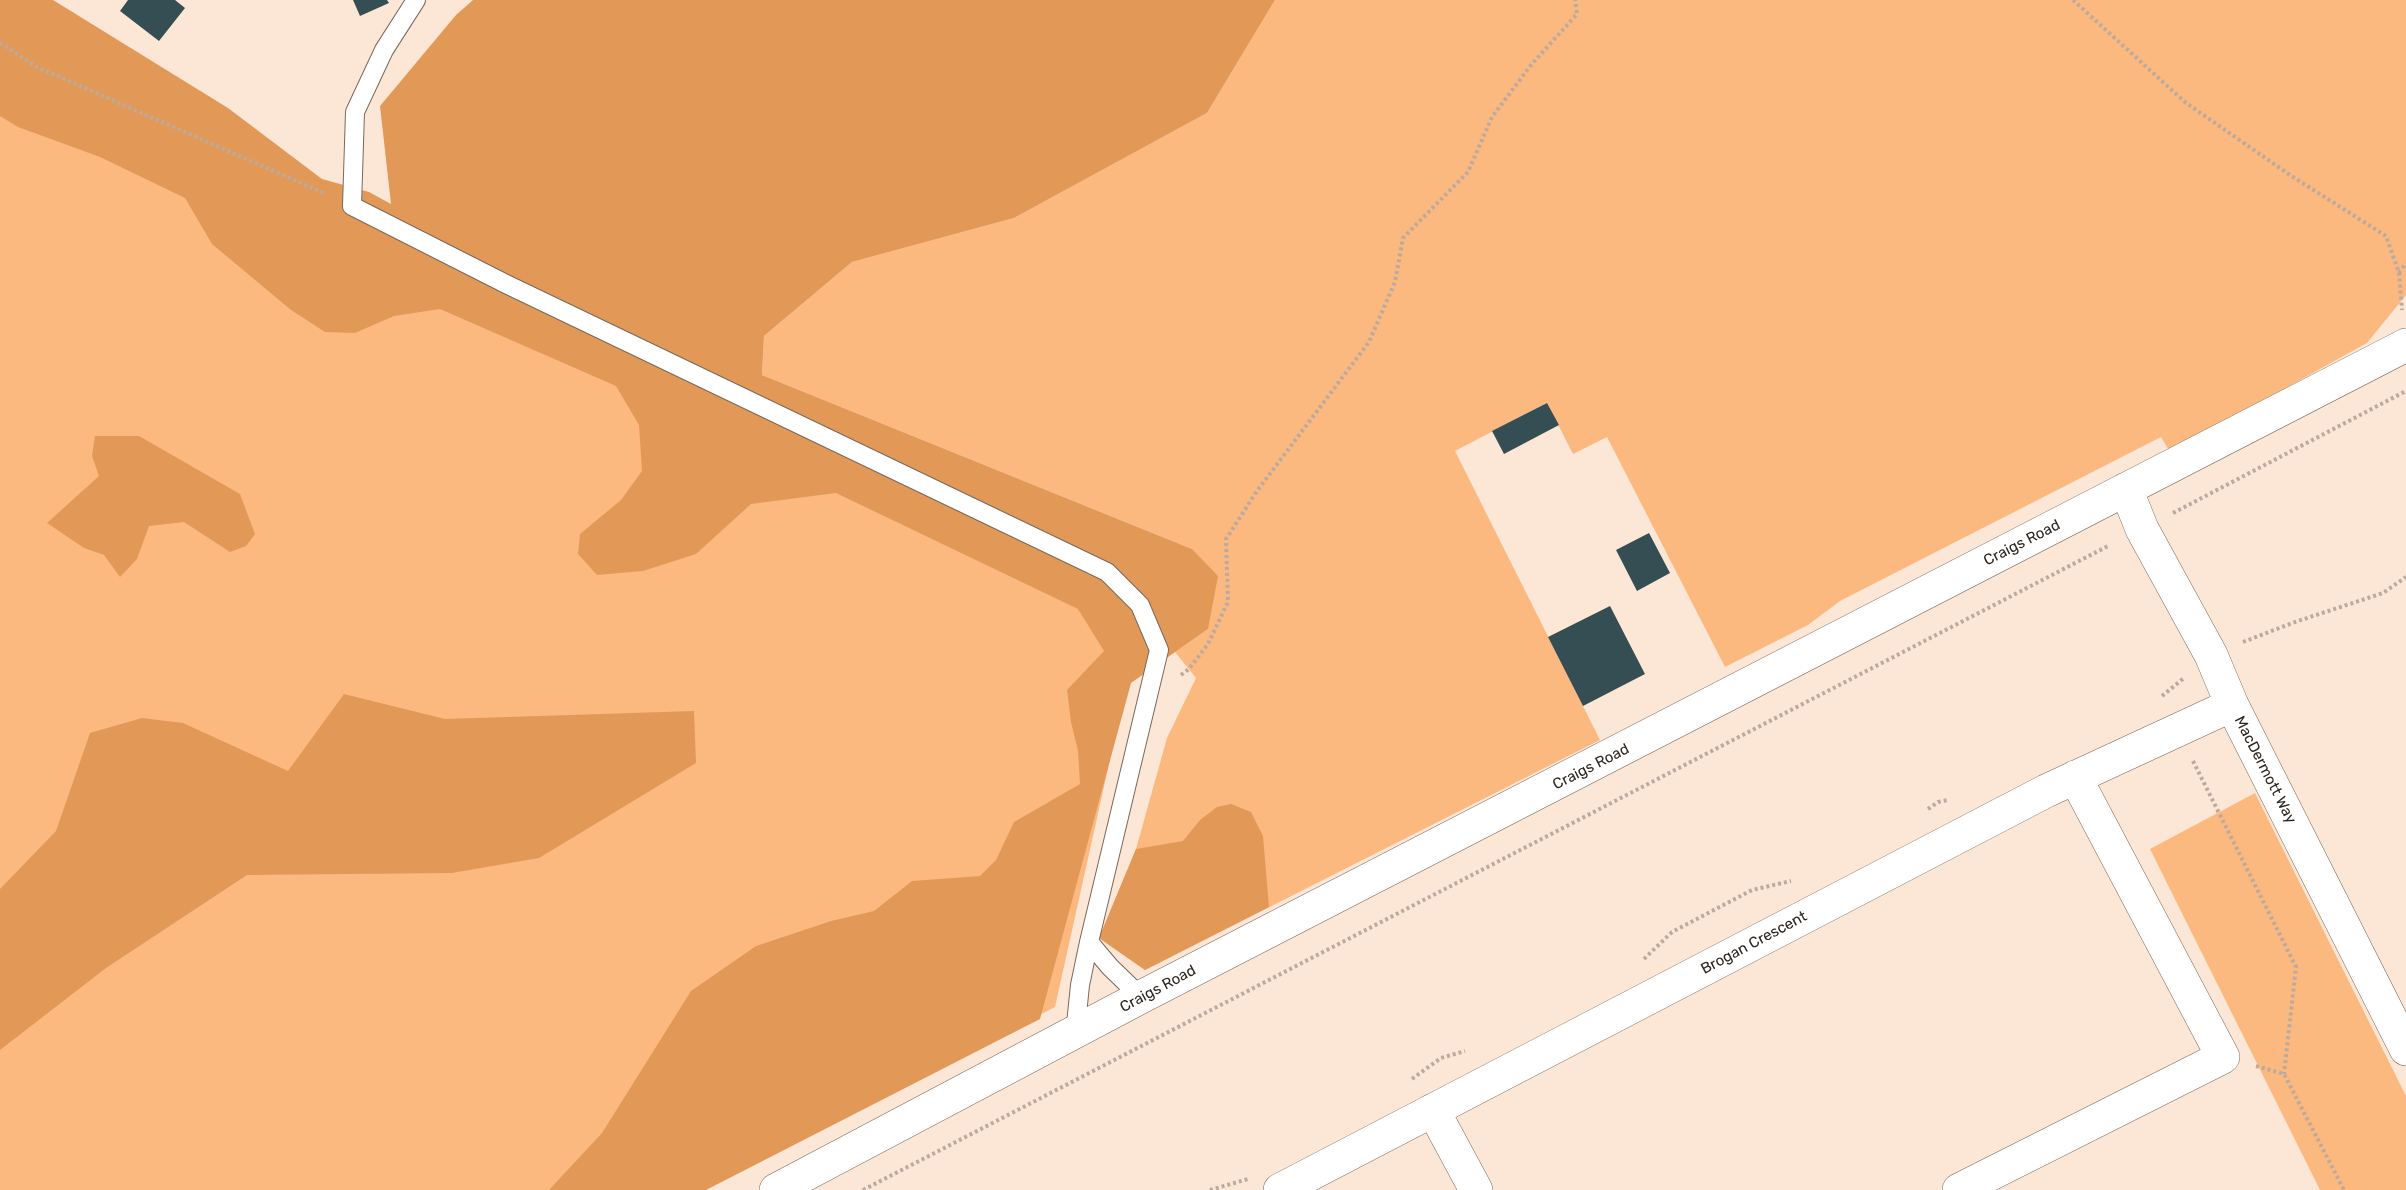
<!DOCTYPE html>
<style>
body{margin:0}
canvas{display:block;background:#fce7d7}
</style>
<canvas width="2406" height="1190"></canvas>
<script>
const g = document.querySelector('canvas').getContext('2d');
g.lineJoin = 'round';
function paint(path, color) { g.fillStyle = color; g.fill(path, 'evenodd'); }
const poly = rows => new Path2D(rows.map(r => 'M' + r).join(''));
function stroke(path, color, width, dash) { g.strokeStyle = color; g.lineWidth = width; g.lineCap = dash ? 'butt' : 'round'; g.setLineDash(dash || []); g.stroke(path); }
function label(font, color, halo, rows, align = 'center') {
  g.font = font + ' Rubik,sans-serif'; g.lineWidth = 6; g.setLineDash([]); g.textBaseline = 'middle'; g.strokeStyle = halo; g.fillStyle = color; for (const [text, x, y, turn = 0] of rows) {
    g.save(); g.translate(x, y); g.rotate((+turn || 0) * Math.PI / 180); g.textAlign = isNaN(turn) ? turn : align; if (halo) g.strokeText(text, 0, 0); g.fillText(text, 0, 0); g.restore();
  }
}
const green = poly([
 [1275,0,2406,0,2406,295,2367,343,2170,452,2161,437,1840,601,1808,625,1725,667,1607,437,1573,454,1547,403,1455,451,1600,740,1145,970,1099,938,1136,849,1167,738,1196,678,1175,652,1208,629,1192,549,762,375,764,336,852,262,1014,218,1207,113],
 [0,64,1092,588,1135,647,1055,1007,699,1190,0,1190],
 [2255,793,2406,1096,2406,1190,2320,1190,2150,849]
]);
const forest = poly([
 [0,0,53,0,228,108,322,179,369,192,391,204,380,106,456,15,473,0,1275,0,1207,113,1014,218,852,262,764,336,762,375,1192,549,1218,576,1208,629,1131,683,1040,1019,706,1190,549,1190,602,1133,691,991,756,946,831,921,874,911,912,881,980,876,996,860,1014,822,1080,784,1078,751,1071,722,1067,690,1104,651,1078,609,836,493,751,504,696,554,643,571,597,575,578,554,580,534,621,500,642,471,639,425,616,386,440,309,394,316,355,333,325,332,291,310,212,244,185,198,100,157,18,127,0,116],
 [95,436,139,436,240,494,255,534,246,546,230,552,184,522,149,526,137,559,120,577,104,555,84,548,47,523,99,476,92,456],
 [344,694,445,719,694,711,696,763,539,858,452,873,247,875,106,968,0,1050,0,889,56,831,90,733,142,718,183,723,288,771],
 [1231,804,1251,812,1263,836,1269,907,1145,970,1099,938,1136,849,1183,841,1200,820,1217,807]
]);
const building = poly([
 [128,0,175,0,185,8,159,41,120,11],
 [353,0,387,0,389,3,360,16],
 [1547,403,1559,425,1504,454,1492,431],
 [1649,533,1670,573,1637,591,1616,550],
 [1610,606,1645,674,1583,706,1548,637]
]);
const path = poly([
 [2073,0,2186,103,2290,175,2386,236,2399,273,2402,310],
 [0,43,37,67,326,194],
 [2399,273,2406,263],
 [2173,513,2406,391],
 [2243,642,2295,622,2383,593,2406,577],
 [1181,675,1189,669,1208,644,1228,602,1226,539,1257,491,1369,342,1395,282,1403,238,1468,172,1492,117,1531,65,1577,14,1575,0],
 [2162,696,2184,678],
 [2193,761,2296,967,2284,1074],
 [1928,809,1938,802,1948,800],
 [1644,959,1672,932,1752,890,1791,881],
 [2256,1066,2284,1074,2344,1190],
 [1412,1079,1441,1058,1465,1051],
 [863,1190,2110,545],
 [1210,1190,1248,1179]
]);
const service = poly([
 [416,0,384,50,355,112,352,206,506,284,1107,572,1140,605,1159,650,1089,942,1080,985,1075,1034],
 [1089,942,1110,967,1141,997]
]);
const minor = poly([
 [2126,489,2142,529,2211,655,2232,705,2406,1049],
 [1433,1110,1476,1190],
 [776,1190,1141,997,2406,345],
 [1280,1190,2046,791,2232,705],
 [1959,1190,2223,1057,2075,777]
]);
const streetNames = [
 ["Craigs Road",2022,543,-27],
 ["Craigs Road",1591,767,-27],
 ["MacDermott Way",2265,770,63],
 ["Brogan Crescent",1754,943,-28],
 ["Craigs Road",1158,989,-28]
];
paint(green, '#fbb980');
paint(forest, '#e29958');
paint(building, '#354e54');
stroke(service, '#7a685a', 20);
stroke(minor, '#7a685a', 34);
stroke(path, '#bbaa9d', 4, [3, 3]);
stroke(service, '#fff', 18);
stroke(minor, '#fff', 33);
label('15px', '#2c251f', '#fff', streetNames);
</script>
